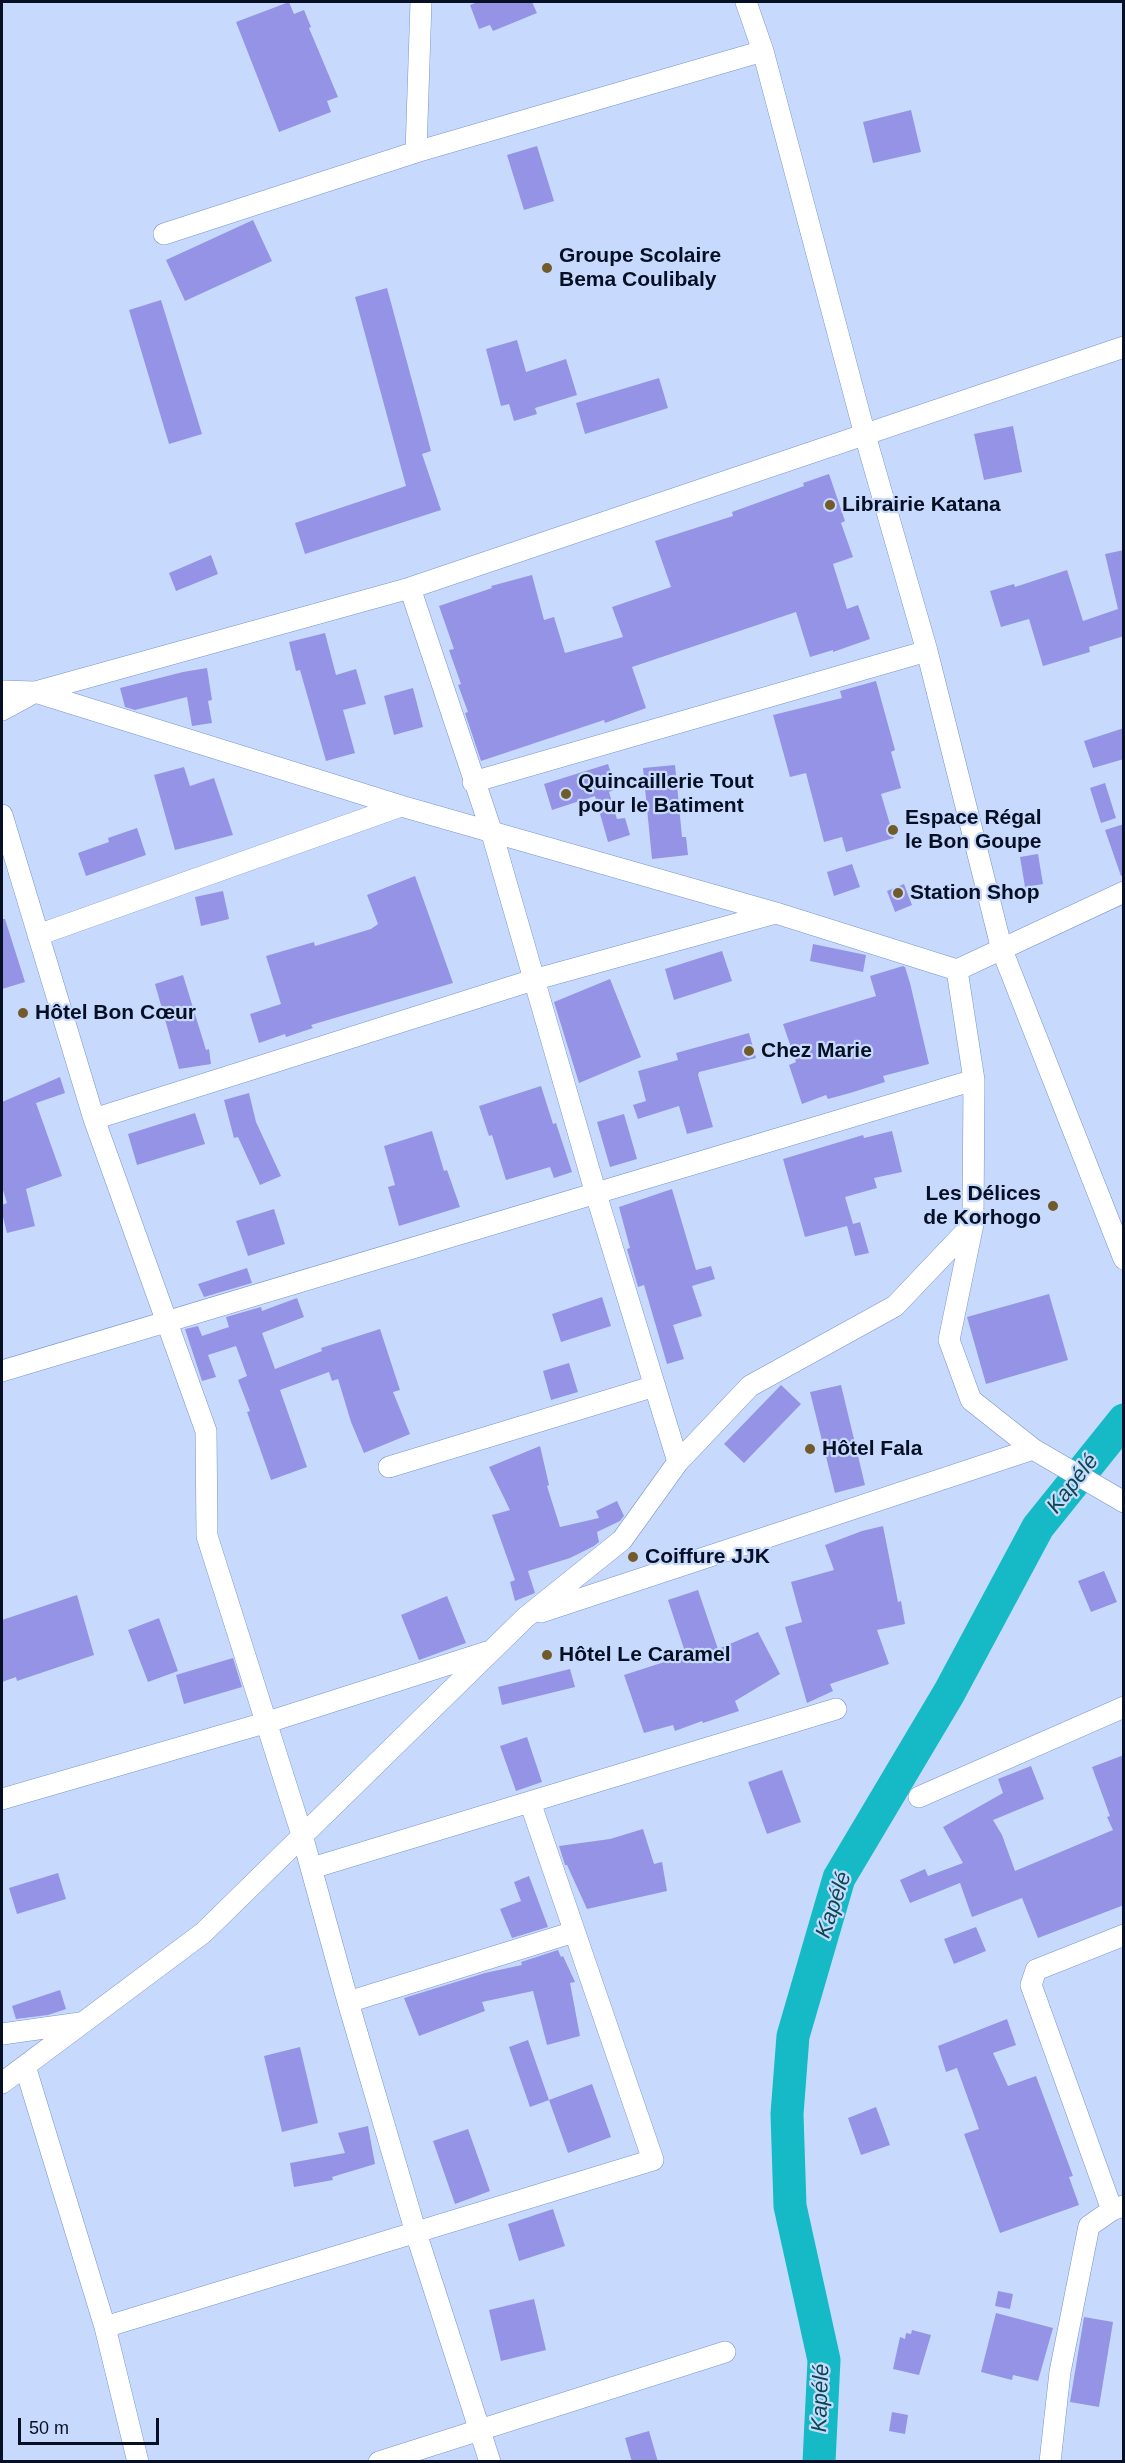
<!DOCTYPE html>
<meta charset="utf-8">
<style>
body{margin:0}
#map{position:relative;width:1125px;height:2463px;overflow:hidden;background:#c7dafe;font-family:Arial,sans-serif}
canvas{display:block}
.frame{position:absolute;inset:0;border:3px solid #060f23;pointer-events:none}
.scale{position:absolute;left:18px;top:2418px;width:141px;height:27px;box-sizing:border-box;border:3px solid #060f23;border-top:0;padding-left:8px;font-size:18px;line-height:21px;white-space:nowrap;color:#060f23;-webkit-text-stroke:4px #c7dafe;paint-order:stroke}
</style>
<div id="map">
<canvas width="1125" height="2463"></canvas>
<div class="frame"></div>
<div class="scale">50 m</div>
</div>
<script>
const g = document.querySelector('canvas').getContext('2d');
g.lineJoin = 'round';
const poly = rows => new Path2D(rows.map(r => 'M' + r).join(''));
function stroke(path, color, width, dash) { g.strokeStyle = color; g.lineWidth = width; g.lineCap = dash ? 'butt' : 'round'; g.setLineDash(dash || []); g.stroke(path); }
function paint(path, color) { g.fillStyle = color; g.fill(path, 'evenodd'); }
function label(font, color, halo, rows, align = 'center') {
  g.font = font + ' Arial,sans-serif'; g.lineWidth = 4.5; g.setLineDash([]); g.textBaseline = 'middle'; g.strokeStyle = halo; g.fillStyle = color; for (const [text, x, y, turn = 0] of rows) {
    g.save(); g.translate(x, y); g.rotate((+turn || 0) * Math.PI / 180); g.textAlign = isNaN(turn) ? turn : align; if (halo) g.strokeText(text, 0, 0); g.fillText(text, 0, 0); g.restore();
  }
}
const river = poly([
 [819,2462,824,2360,790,2206,787,2114,793,2036,839,1878,949,1693,1038,1527,1124,1420]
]);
const building = poly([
 [289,2,294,14,304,10,311,27,309,28,338,97,327,101,331,112,279,132,236,22],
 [478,2,532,2,537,13,493,31,490,25,479,29,470,5],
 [911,110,921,152,873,163,863,122],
 [537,146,554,201,524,210,507,155],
 [253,220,272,261,185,301,166,260],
 [387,288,431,451,422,454,441,510,305,554,295,523,406,486,355,297],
 [161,300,202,434,169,444,129,310],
 [517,340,526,372,566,359,577,395,535,408,537,414,514,421,509,404,501,406,486,349],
 [659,378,668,408,585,434,576,403],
 [1013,426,1022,472,984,480,974,434],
 [829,474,845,521,841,523,853,557,833,564,847,609,858,605,870,639,833,652,833,650,810,657,796,612,632,667,646,708,605,723,604,720,481,761,465,713,468,712,458,685,461,684,449,650,454,649,439,606,492,588,491,586,532,575,544,620,554,617,565,653,623,637,612,607,671,587,655,541,733,516,732,512,804,486,803,483],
 [1124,550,1124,636,1089,647,1090,652,1043,666,1029,619,1001,627,990,591,1014,584,1015,587,1067,570,1083,621,1118,609,1105,554],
 [211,555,218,574,176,591,169,573],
 [325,633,336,675,356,669,366,704,343,710,355,753,326,761,300,670,296,671,289,642],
 [207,668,212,700,208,701,212,723,192,726,187,697,135,710,125,707,120,688,183,672],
 [876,681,895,750,891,752,901,788,881,794,894,838,846,852,842,837,824,842,806,773,790,777,773,715,842,698,840,691],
 [413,688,423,727,394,735,384,696],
 [1124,728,1124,759,1093,768,1084,741],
 [608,764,616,789,609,792,617,819,625,818,630,835,608,842,595,796,552,810,544,784],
 [675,765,682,837,686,837,688,855,652,859,643,768],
 [184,767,190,786,214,778,233,835,175,850,154,775],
 [1105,783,1116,818,1101,823,1090,788],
 [1124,824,1124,875,1121,876,1105,830],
 [137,828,146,855,86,876,78,853,109,842,108,838],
 [1038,854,1043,884,1025,887,1020,857],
 [852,864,860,887,834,896,827,872],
 [415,876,453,983,311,1025,313,1028,286,1037,285,1034,259,1043,250,1014,281,1004,266,956,314,942,315,946,371,929,378,924,367,895],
 [904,884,912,905,895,912,887,891],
 [223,891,229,919,201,926,195,897],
 [2,919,5,919,25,982,2,989],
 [813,944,866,955,863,972,810,961],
 [722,951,732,981,674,1000,665,969],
 [903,966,905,967,910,983,929,1064,883,1076,885,1082,850,1093,828,1099,826,1095,802,1104,789,1065,796,1062,783,1024,876,996,870,976],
 [183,975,206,1050,209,1049,211,1064,179,1069,155,984],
 [610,979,641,1057,579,1083,554,1002],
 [749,1033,756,1058,699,1072,698,1075,713,1127,687,1134,679,1106,638,1119,633,1105,646,1101,638,1071,678,1060,676,1053],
 [60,1077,65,1093,36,1103,62,1176,26,1189,35,1226,7,1233,2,1213,2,1205,7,1203,2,1187,2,1102],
 [541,1086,553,1124,556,1123,572,1172,554,1178,550,1167,506,1180,492,1135,489,1136,479,1106],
 [249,1093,256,1122,281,1176,260,1185,238,1137,234,1138,224,1100],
 [195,1113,205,1144,137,1165,128,1134],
 [624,1114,637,1159,610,1167,597,1122],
 [432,1131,444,1171,447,1170,460,1207,399,1226,388,1187,395,1185,384,1146],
 [892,1131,902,1172,874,1178,877,1188,845,1197,853,1224,860,1222,869,1253,855,1256,847,1226,805,1237,783,1159,863,1135,864,1138],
 [672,1189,696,1270,711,1266,715,1279,692,1286,702,1316,673,1325,684,1359,667,1364,644,1285,638,1287,627,1249,630,1248,619,1207],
 [274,1209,285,1244,248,1256,236,1221],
 [247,1268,252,1283,204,1297,198,1284],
 [1049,1294,1068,1360,986,1384,967,1317],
 [602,1297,611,1326,561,1342,552,1314],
 [297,1298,304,1317,262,1333,275,1369,322,1351,321,1348,380,1329,400,1390,393,1392,410,1434,364,1453,351,1422,338,1379,332,1381,329,1372,280,1390,307,1467,271,1480,247,1412,250,1411,238,1380,247,1376,236,1346,208,1355,216,1377,202,1381,185,1329,198,1326,202,1336,229,1327,226,1317,261,1307,262,1311],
 [569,1363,578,1392,551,1400,543,1371],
 [781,1385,801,1404,744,1463,724,1444],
 [841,1385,865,1485,835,1493,810,1392],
 [540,1446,549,1485,547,1486,560,1527,599,1518,596,1511,617,1501,624,1516,620,1521,597,1532,599,1542,594,1546,570,1558,528,1571,535,1593,515,1601,510,1582,515,1580,492,1515,510,1510,489,1467],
 [883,1526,898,1602,901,1601,905,1624,877,1630,889,1664,830,1684,833,1691,807,1703,785,1627,802,1622,791,1582,834,1570,825,1545,862,1531],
 [1104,1571,1117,1602,1091,1612,1078,1581],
 [698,1590,718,1649,758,1632,780,1674,735,1701,739,1711,703,1723,702,1721,675,1731,673,1725,644,1733,624,1675,686,1655,668,1600],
 [77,1595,94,1655,17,1681,16,1677,2,1682,2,1620],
 [447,1596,466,1643,419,1660,401,1615],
 [159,1618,178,1671,148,1682,128,1630],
 [233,1658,242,1687,184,1704,176,1675],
 [570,1669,575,1687,502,1705,498,1687],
 [527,1737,542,1782,516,1791,500,1746],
 [1124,1755,1124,1905,1038,1938,1022,1898,972,1917,960,1883,910,1903,900,1880,925,1869,928,1876,963,1863,943,1827,1003,1793,998,1779,1031,1766,1044,1799,993,1820,1002,1835,1015,1871,1113,1830,1107,1817,1110,1816,1092,1767],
 [782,1770,801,1822,767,1834,748,1782],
 [643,1829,654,1864,662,1862,667,1891,587,1909,567,1865,565,1865,559,1846,610,1839],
 [58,1873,66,1899,17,1914,9,1888],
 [529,1876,548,1927,512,1938,500,1909,521,1901,514,1882],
 [976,1927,986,1951,954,1964,944,1939],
 [558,1950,561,1957,563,1956,575,1982,570,1983,580,2036,547,2045,533,1991,482,2002,485,2011,419,2036,404,1998,485,1973,522,1965,521,1962],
 [60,1990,66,2009,48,2015,16,2019,12,2006],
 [1007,2019,1016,2045,993,2053,1008,2086,1036,2076,1073,2176,1069,2177,1079,2205,1000,2233,964,2134,979,2129,957,2068,946,2072,938,2046],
 [528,2040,549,2100,530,2107,509,2047],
 [300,2047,318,2123,282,2132,264,2056],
 [592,2084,611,2137,568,2153,549,2100],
 [876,2107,890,2145,861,2155,848,2118],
 [368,2126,375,2164,332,2177,333,2180,294,2187,290,2163,345,2153,338,2133],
 [468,2129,490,2191,455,2204,433,2141],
 [553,2209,565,2246,519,2261,508,2224],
 [998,2291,1013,2294,1010,2309,995,2306],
 [534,2299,546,2350,501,2361,489,2310],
 [996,2313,1053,2328,1038,2381,1013,2375,1012,2380,981,2372],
 [1084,2317,1113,2322,1099,2407,1070,2402],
 [912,2330,931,2335,919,2375,893,2369,900,2337,905,2339,906,2333,911,2334],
 [892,2412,908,2415,905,2434,889,2431],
 [649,2431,658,2462,632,2462,625,2438]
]);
const minor = poly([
 [746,2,763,51,865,435,927,651,1002,950,1124,1259],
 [416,152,421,2],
 [164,234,416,152,763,51],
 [410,588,491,830,596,1194,678,1462],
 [2,691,35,692,401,806,776,913,957,970,1124,892],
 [2,710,35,692,410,588,1124,347],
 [473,782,927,651],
 [2,815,94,1119,206,1431,207,1536,302,1835,348,2002,416,2233,490,2462],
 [38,935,401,806],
 [957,970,974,1080,973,1224,949,1340,971,1400,1033,1449,1124,1502],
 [94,1119,533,980,776,913],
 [2,1371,974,1080],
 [389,1467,655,1386],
 [541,1612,1033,1449],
 [919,1797,1124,1707],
 [2,1799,268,1722,487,1652],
 [312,1868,836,1709],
 [348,2002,574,1932],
 [2,2034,80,2023],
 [25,2066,105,2327,138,2462],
 [2,2083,203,1933,526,1617,622,1540,678,1462,750,1386,895,1306,973,1224],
 [1112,2210,1031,1985,1036,1970,1124,1935],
 [105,2327,653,2160,530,1802],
 [379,2462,725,2352],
 [1050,2462,1060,2372,1089,2226,1112,2210,1123,2206]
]);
const markers = [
 [547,268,6,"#725b2b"],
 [830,505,6,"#725b2b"],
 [566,794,6,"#725b2b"],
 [893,830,6,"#725b2b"],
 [898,893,6,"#725b2b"],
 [23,1013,6,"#725b2b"],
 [749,1051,6,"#725b2b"],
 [1053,1206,6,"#725b2b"],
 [810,1449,6,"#725b2b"],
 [633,1557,6,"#725b2b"],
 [547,1655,6,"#725b2b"]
];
const poiNames = [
 ["Groupe Scolaire",559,256],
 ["Bema Coulibaly",559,280],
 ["Librairie Katana",842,505],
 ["Quincaillerie Tout",578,782],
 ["pour le Batiment",578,806],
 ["Espace Régal",905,818],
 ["le Bon Goupe",905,842],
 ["Station Shop",910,893],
 ["Hôtel Bon Cœur",35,1013],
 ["Chez Marie",761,1051],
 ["Les Délices",1041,1194,"right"],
 ["de Korhogo",1041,1218,"right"],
 ["Hôtel Fala",822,1449],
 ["Coiffure JJK",645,1557],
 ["Hôtel Le Caramel",559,1655]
];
const waterNames = [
 ["Kapélé",1073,1484,-52],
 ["Kapélé",834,1905,-71],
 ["Kapélé",821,2398,-88]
];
stroke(river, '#16bac6', 33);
paint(building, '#9493e6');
stroke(minor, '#7894cc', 22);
stroke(minor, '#fff', 21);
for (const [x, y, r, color] of markers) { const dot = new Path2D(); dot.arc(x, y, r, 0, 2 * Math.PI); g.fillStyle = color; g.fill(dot); stroke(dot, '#c7dafe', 2); }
label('bold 21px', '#060f23', '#c7dafe', poiNames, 'left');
label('italic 22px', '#08494e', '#c7dafe', waterNames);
</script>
